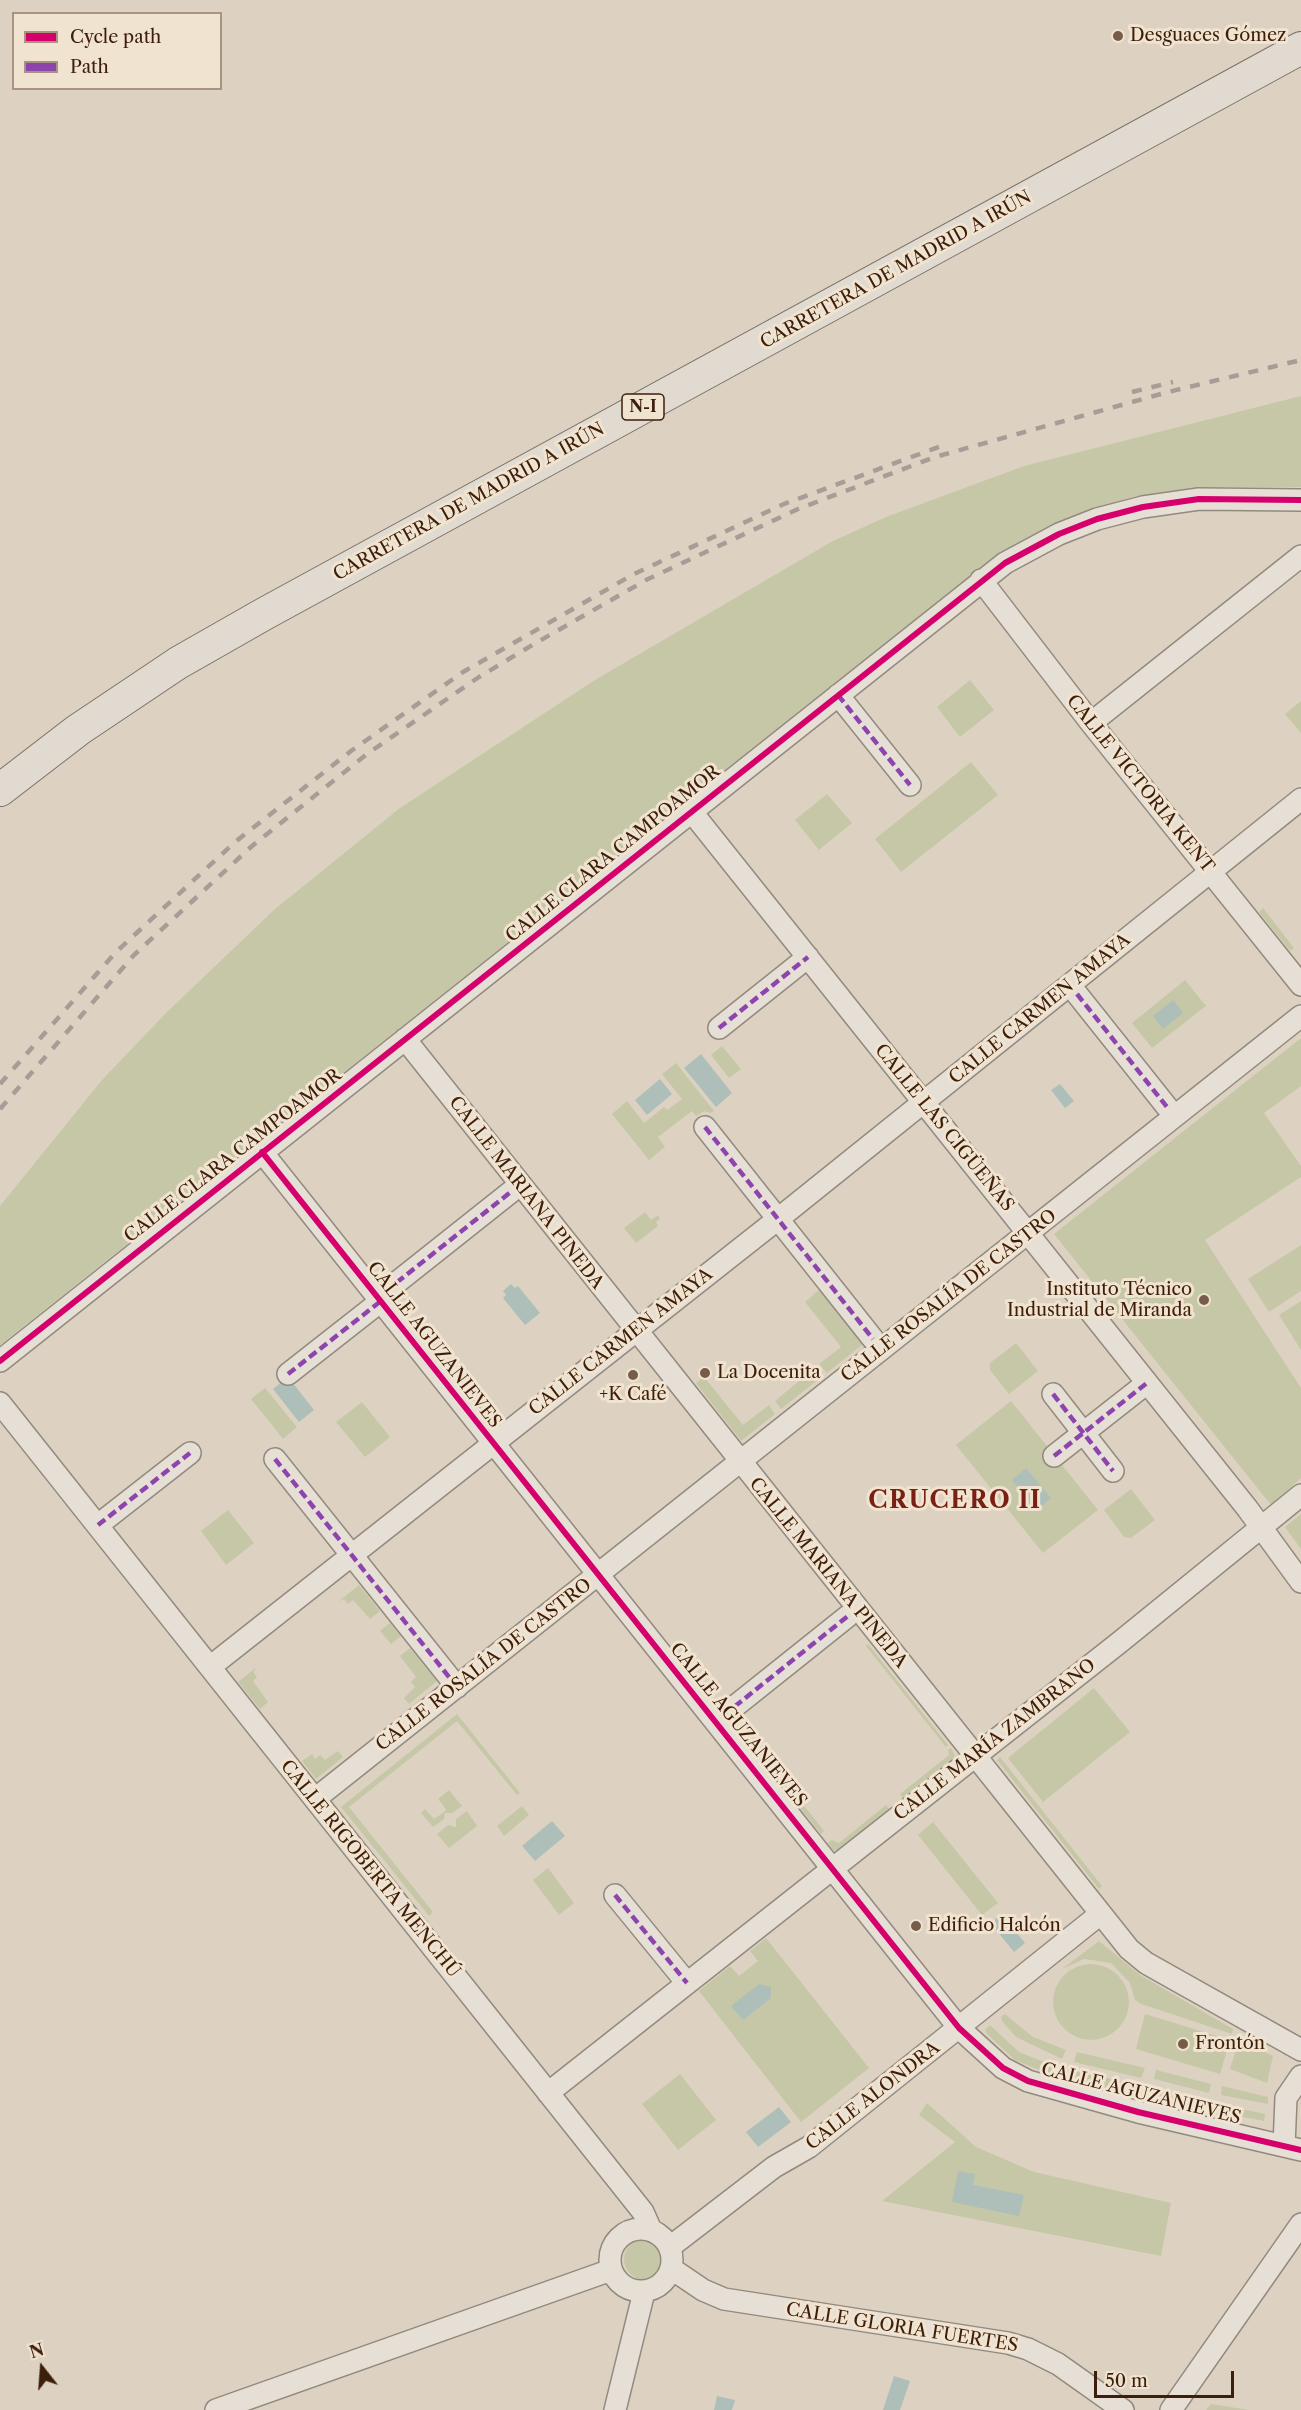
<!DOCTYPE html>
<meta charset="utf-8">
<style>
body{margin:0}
#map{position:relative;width:1301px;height:2410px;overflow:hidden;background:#ddd2c1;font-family:"Libre Caslon Text",serif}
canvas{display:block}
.legend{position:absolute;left:12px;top:12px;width:210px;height:78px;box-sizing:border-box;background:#f0e3d0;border:2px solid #a89481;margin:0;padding:8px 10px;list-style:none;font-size:18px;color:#3d1e0a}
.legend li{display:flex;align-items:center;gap:12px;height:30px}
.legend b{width:30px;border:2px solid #a89481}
.north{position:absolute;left:12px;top:2338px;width:60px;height:60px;-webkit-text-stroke:4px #f0e3d0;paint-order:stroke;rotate:343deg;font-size:16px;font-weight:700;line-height:24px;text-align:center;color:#3d1e0a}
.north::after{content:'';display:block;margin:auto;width:21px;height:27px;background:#3d1e0a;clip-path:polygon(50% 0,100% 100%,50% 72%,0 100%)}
.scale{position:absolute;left:1094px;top:2371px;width:140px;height:27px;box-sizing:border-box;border:3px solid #3d1e0a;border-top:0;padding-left:8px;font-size:18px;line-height:21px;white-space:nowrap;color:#3d1e0a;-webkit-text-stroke:4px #f0e3d0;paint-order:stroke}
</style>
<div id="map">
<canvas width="1301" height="2410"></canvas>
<ul class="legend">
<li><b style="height:8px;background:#d6006c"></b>Cycle path</li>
<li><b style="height:8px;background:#8e44ad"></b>Path</li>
</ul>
<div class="north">N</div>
<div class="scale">50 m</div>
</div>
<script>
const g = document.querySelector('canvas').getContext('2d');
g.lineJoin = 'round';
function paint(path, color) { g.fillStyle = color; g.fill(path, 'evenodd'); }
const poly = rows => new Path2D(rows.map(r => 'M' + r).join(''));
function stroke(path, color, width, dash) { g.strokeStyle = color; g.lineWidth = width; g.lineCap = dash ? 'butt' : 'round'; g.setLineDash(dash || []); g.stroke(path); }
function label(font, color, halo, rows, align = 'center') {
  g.font = font + ' "Libre Caslon Text",serif'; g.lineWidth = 6; g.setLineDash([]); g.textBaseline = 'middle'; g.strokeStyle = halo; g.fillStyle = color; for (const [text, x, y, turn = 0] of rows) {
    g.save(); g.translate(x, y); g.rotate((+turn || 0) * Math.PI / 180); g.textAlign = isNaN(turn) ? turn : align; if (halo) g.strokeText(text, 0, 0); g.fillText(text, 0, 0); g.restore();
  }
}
const green = poly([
 [1301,396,1301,487,1200,487,1132,497,1057,522,992,558,0,1345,0,1206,102,1080,166,1013,275,909,400,808,595,680,831,542,886,517,1024,466],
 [970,680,994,710,960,737,937,707],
 [1301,701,1301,733,1285,714],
 [971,762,998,795,901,872,875,839],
 [827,794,852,823,819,850,795,820],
 [1263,908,1294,948,1290,951,1259,912],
 [1185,980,1206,1006,1152,1048,1132,1023],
 [1301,1038,1301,1086,1264,1113,1301,1166,1301,1177,1205,1240,1301,1388,1301,1478,1271,1505,1054,1234],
 [722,1046,741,1069,729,1078,711,1055],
 [676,1063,714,1111,711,1113,704,1111,696,1116,692,1111,658,1137,665,1147,649,1160,612,1114,627,1101,644,1123,664,1107,667,1110,682,1099,662,1074],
 [645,1212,651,1220,658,1215,660,1219,656,1222,658,1226,636,1243,624,1228],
 [1301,1245,1301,1291,1269,1312,1248,1279],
 [820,1289,863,1344,827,1373,819,1364,841,1347,805,1302],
 [1301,1301,1301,1350,1279,1315],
 [1016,1343,1038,1371,1009,1394,990,1370,990,1363],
 [812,1370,819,1379,781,1409,775,1401],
 [704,1377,743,1425,769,1405,775,1414,741,1441,696,1383],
 [265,1388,297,1427,283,1439,251,1399],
 [1011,1401,1098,1510,1043,1553,956,1445],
 [362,1402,390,1437,365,1457,336,1422],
 [1131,1489,1155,1520,1131,1538,1124,1537,1104,1510],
 [228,1510,254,1543,226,1565,201,1531],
 [1301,1514,1301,1549,1285,1527],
 [359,1585,380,1611,370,1619,353,1600,348,1604,344,1599,338,1602],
 [390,1623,401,1636,391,1644,380,1631],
 [868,1644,948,1745,946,1747,866,1646],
 [410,1648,437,1681,409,1704,404,1698,415,1687,411,1682,416,1677,400,1656],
 [258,1666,253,1672,257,1677,253,1681,268,1702,260,1709,238,1682],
 [1094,1688,1130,1732,1043,1802,1008,1758],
 [457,1714,520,1793,517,1795,457,1721,349,1807,433,1912,429,1916,341,1807],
 [746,1732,824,1831,821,1834,742,1735],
 [951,1748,955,1756,903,1798,900,1794,949,1755,948,1750],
 [338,1751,343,1757,316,1779,302,1761,312,1754,315,1759,320,1755,325,1760],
 [1000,1757,1102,1886,1099,1889,997,1760],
 [449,1790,462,1806,452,1813,445,1813,444,1819,433,1827,421,1813,425,1809,434,1819,444,1812,446,1809,438,1799],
 [886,1805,889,1809,837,1850,833,1850,828,1843,832,1840,839,1843],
 [522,1806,529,1815,504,1836,497,1826],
 [467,1811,477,1826,449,1848,437,1834,448,1825,456,1827,456,1819],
 [933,1822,998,1903,982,1915,918,1835],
 [548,1868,574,1903,559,1915,533,1880],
 [766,1938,869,2068,801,2122,699,1991,730,1966,739,1976,758,1961,750,1951],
 [1099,1941,1140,1975,1233,2029,1232,2034,1141,2004,1135,2000,1130,1983,1111,1963,1084,1959,1062,1969],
 '1053 2002a38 38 0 1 1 76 0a38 38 0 1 1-76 0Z',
 [1005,2014,1033,2037,1066,2050,1062,2059,1016,2037,1002,2021,1001,2017],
 [1145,2014,1230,2040,1220,2074,1136,2049],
 [990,2025,1019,2052,1059,2068,1056,2077,1015,2060,987,2034,985,2030],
 [1239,2039,1273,2056,1267,2083,1230,2069],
 [1077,2052,1145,2068,1141,2078,1074,2062],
 [1073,2070,1140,2086,1137,2096,1070,2080],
 [1156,2070,1211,2084,1209,2093,1154,2079],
 [680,2074,716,2120,678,2150,642,2104],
 [1222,2086,1268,2097,1268,2104,1221,2095],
 [1152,2088,1207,2102,1205,2111,1149,2097],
 [927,2103,976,2147,1034,2172,1171,2203,1161,2256,882,2201,955,2142,919,2115],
 [1219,2104,1265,2114,1264,2121,1217,2112],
 '624 2259a21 21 0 1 1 42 0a21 21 0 1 1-42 0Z',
 [1211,2404,1249,2410,1206,2410]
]);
const water = poly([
 [1173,1000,1183,1013,1163,1029,1153,1016],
 [701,1054,732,1093,716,1107,684,1068],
 [660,1079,672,1094,647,1115,635,1100],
 [1060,1084,1074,1101,1065,1108,1051,1090],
 [511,1284,515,1288,518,1286,540,1313,525,1325,503,1298,506,1295,503,1291],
 [288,1377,314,1410,299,1422,273,1389],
 [1026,1468,1051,1498,1036,1510,1012,1480],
 [552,1821,565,1836,535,1861,522,1846],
 [1004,1917,1025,1943,1014,1952,993,1926,996,1918],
 [759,1984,771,1987,771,1998,743,2020,731,2006],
 [779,2107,791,2122,758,2147,746,2132],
 [958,2171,975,2174,973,2185,1024,2195,1019,2216,952,2202],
 [894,2376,910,2381,900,2410,883,2410],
 [717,2396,735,2400,732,2410,714,2410]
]);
const minor = poly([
 [981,580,1091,723,1301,985],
 [838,695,910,785],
 [1091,723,1301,556],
 [691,811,1247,1508,1301,1582],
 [1077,994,1167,1107],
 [719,1028,808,957],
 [405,1039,1129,1949,1146,1963,1301,2050],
 [705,1127,873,1339],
 [262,1152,959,2028,1003,2068,1028,2081,1138,2112,1301,2150],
 [386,1291,512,1191],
 [0,1361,1005,563,1059,534,1097,519,1143,507,1199,499,1301,500],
 [288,1374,381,1301],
 [1053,1394,1113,1471],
 [0,1403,643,2212,651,2230],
 [1054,1456,1147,1383],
 [275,1459,457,1687],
 [98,1525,190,1453],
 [210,1667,778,1219,1301,799],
 [724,1715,848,1616],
 [315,1799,1301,1016],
 [615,1895,687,1983],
 [548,2093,1120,1642,1301,1495],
 [1284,2146,1286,2098,1301,2076],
 '610 2260a31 31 0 1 1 62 0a31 31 0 1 1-62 0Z',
 [670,2247,774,2167,809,2147,1099,1915],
 [672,2269,703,2290,724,2299,1008,2343,1028,2349,1058,2364,1123,2410],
 [216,2410,611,2270],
 [615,2410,644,2292],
 [1171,2410,1301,2224]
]);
const highway = poly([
 [0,790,78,730,178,663,264,614,1301,48]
]);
const rail = poly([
 [1132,392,1173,382],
 [0,1084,116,952,235,842,351,751,463,672,634,574,784,504,944,445],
 [0,1109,134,955,252,846,367,754,479,677,534,644,648,579,798,509,935,457,1168,392,1301,360]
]);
const quiet = poly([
 [838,695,910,785],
 [1077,994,1167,1107],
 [719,1028,808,957],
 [705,1127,873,1339],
 [386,1291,512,1191],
 [288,1374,381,1301],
 [1053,1394,1113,1471],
 [1054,1456,1147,1383],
 [275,1459,457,1687],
 [98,1525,190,1453],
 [724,1715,848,1616],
 [615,1895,687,1983]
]);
const cycleway = poly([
 [262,1152,959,2028,1003,2068,1028,2081,1138,2112,1301,2150],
 [0,1361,1005,563,1059,534,1097,519,1143,507,1199,499,1301,500]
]);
const markers = [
 [1118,36,6,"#755d4a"],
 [1204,1300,6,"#755d4a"],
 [705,1373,6,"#755d4a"],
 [633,1375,6,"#755d4a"],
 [916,1926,6,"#755d4a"],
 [1183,2044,6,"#755d4a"]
];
const shields = [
 [643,407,42]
];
const shieldNames = [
 ["N-I",643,407]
];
const poiNames = [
 ["Desguaces Gómez",1130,36],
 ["Instituto Técnico",1192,1290,"right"],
 ["Industrial de Miranda",1192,1311,"right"],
 ["La Docenita",717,1373],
 ["+K Café",633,1395,"center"],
 ["Edificio Halcón",928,1926],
 ["Frontón",1195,2044]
];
const streetNames = [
 ["CARRETERA DE MADRID A IRÚN",896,270,-29],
 ["CARRETERA DE MADRID A IRÚN",469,502,-29],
 ["CALLE VICTORIA KENT",1140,784,51],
 ["CALLE CLARA CAMPOAMOR",613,854,-39],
 ["CALLE CARMEN AMAYA",1040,1009,-39],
 ["CALLE LAS CIGÜEÑAS",944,1128,51],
 ["CALLE CLARA CAMPOAMOR",233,1156,-38],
 ["CALLE MARIANA PINEDA",526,1193,52],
 ["CALLE ROSALÍA DE CASTRO",949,1296,-38],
 ["CALLE CARMEN AMAYA",621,1342,-38],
 ["CALLE AGUZANIEVES",434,1345,52],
 ["CALLE MARIANA PINEDA",828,1573,51],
 ["CALLE ROSALÍA DE CASTRO",484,1665,-38],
 ["CALLE AGUZANIEVES",738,1725,51],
 ["CALLE MARÍA ZAMBRANO",995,1740,-38],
 ["CALLE RIGOBERTA MENCHÚ",370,1869,51],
 ["CALLE AGUZANIEVES",1141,2094,14],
 ["CALLE ALONDRA",873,2096,-38],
 ["CALLE GLORIA FUERTES",902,2328,9]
];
const districtNames = [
 ["CRUCERO II",955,1501]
];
paint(green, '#c5c7a7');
paint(water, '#adbfb8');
stroke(minor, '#93897d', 24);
stroke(highway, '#7c7166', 34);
stroke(minor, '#e5dfd6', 21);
stroke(highway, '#e0dad0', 32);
stroke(rail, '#a59d96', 4.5, [10, 10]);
stroke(quiet, '#8e44ad', 4.5, [9, 4.5]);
stroke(cycleway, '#d6006c', 6);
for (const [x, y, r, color] of markers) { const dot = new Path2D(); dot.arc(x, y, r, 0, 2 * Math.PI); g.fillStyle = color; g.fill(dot); stroke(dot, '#f0e3d0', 2); }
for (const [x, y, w] of shields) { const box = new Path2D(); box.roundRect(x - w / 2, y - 13, w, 26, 4.5); g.fillStyle = '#f0e3d0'; g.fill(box); stroke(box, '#3d1e0a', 1.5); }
label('bold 16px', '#3d1e0a', null, shieldNames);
label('18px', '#3d1e0a', '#f0e3d0', poiNames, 'left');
label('18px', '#3d1e0a', '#f0e3d0', streetNames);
g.letterSpacing = '1.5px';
label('bold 24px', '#7a1f14', '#f0e3d0', districtNames);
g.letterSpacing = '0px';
</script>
